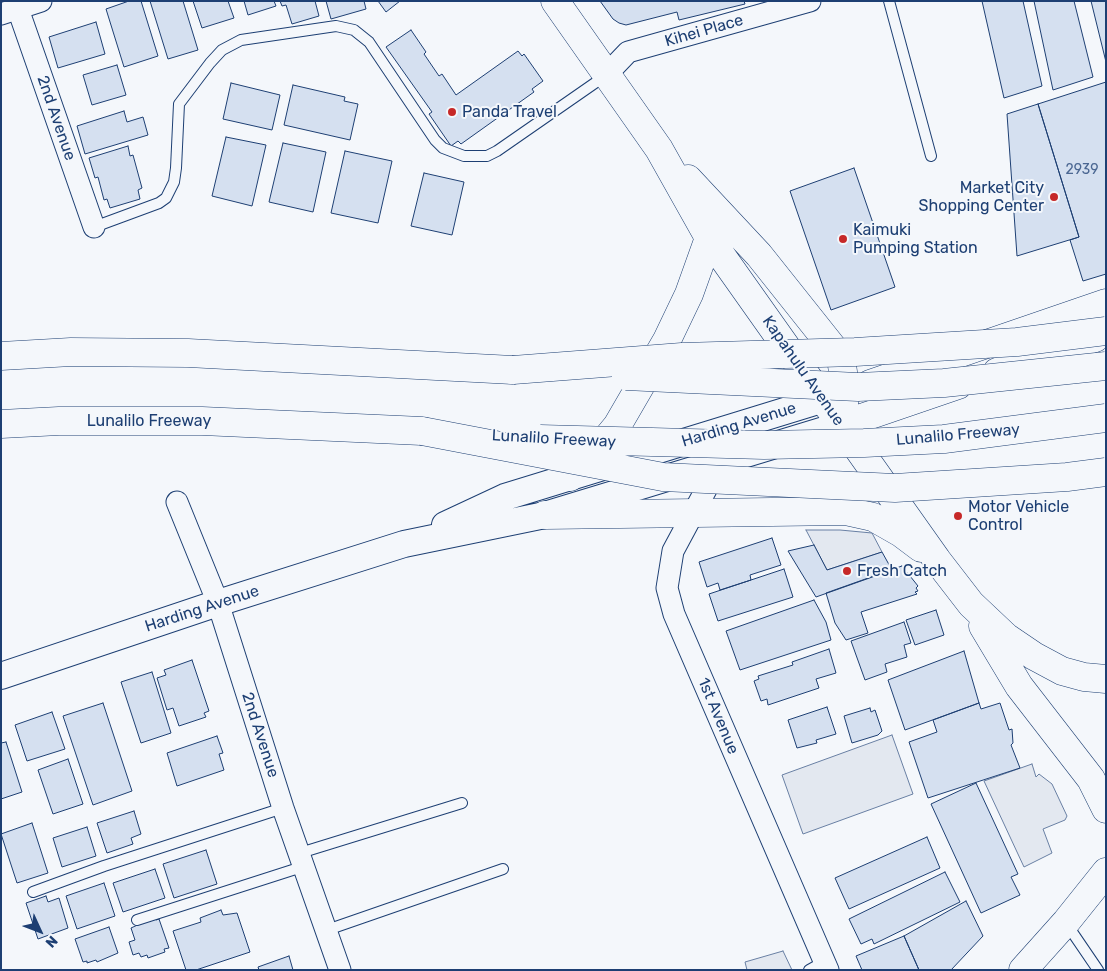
<!DOCTYPE html>
<style>
body{margin:0}
#map{position:relative;width:1107px;height:971px;overflow:hidden;background:#f4f7fb;font-family:Rubik,sans-serif}
canvas{display:block}
.frame{position:absolute;inset:0;border:2px solid #1d3f73;pointer-events:none}
.north{position:absolute;left:15px;top:906px;width:50px;height:50px;-webkit-text-stroke:4px #f4f7fb;paint-order:stroke;rotate:133deg;font-size:14px;font-weight:700;line-height:20px;text-align:center;color:#1d3f73}
.north::after{content:'';display:block;margin:auto;width:18px;height:22px;background:#1d3f73;clip-path:polygon(50% 0,100% 100%,50% 72%,0 100%)}
</style>
<div id="map">
<canvas width="1107" height="971"></canvas>
<div class="frame"></div>
<div class="north">N</div>
</div>
<script>
const g = document.querySelector('canvas').getContext('2d');
g.lineJoin = 'round';
function paint(path, color) { g.fillStyle = color; g.fill(path, 'evenodd'); }
const poly = rows => new Path2D(rows.map(r => 'M' + r).join(''));
function stroke(path, color, width, dash) { g.strokeStyle = color; g.lineWidth = width; g.lineCap = dash ? 'butt' : 'round'; g.setLineDash(dash || []); g.stroke(path); }
function label(font, color, halo, rows, align = 'center') {
  g.font = font + ' Rubik,sans-serif'; g.lineWidth = 4; g.setLineDash([]); g.textBaseline = 'middle'; g.strokeStyle = halo; g.fillStyle = color; for (const [text, x, y, turn = 0] of rows) {
    g.save(); g.translate(x, y); g.rotate((+turn || 0) * Math.PI / 180); g.textAlign = isNaN(turn) ? turn : align; if (halo) g.strokeText(text, 0, 0); g.fillText(text, 0, 0); g.restore();
  }
}
const parking = poly([
 [806,530,840,530,872,533,882,552,827,570,806,530],
 [892,735,913,794,803,834,782,775,892,735],
 [1032,764,1036,777,1039,774,1052,784,1067,816,1065,820,1043,829,1052,853,1024,867,984,781,1032,764],
 [783,951,792,970,747,970,745,962,783,951]
]);
const building = poly([
 [129,1,141,1,158,56,124,67,106,9,129,1],
 [150,1,183,1,198,50,168,59,150,1],
 [193,1,228,1,234,18,202,28,193,1],
 [244,1,274,1,276,6,248,15,244,1],
 [280,1,315,1,319,16,292,24,286,5,282,6,280,1],
 [326,1,364,1,366,9,331,19,326,1],
 [378,1,400,1,386,12,378,1],
 [600,1,744,1,745,4,679,20,677,12,626,25,619,23,613,19,600,1],
 [982,1,1023,1,1042,86,1004,98,982,1],
 [1034,1,1074,1,1093,77,1053,90,1034,1],
 [1091,1,1106,1,1106,62,1091,1],
 [96,22,105,54,58,68,49,37,96,22],
 [411,30,426,52,424,54,439,76,442,74,456,95,518,51,522,56,524,54,543,81,532,89,534,92,461,144,458,141,451,146,429,114,432,112,386,47,411,30],
 [117,65,126,95,92,105,83,75,117,65],
 [1106,82,1106,274,1083,281,1070,240,1079,237,1038,104,1106,82],
 [231,83,280,95,272,130,223,119,231,83],
 [293,85,345,97,344,101,358,104,350,140,284,125,293,85],
 [1038,104,1079,237,1017,256,1007,114,1038,104],
 [124,111,127,122,143,117,148,135,85,154,77,126,124,111],
 [226,137,266,145,252,206,212,196,226,137],
 [283,143,326,152,313,212,269,202,283,143],
 [128,146,130,156,133,155,142,188,138,190,140,199,110,208,107,199,104,200,98,177,95,178,89,158,128,146],
 [345,151,392,161,378,223,331,213,345,151],
 [854,168,895,287,831,310,790,191,854,168],
 [424,173,464,182,452,235,411,226,424,173],
 [772,538,781,565,750,575,751,580,720,590,718,583,707,587,699,562,772,538],
 [814,545,827,570,882,552,892,570,816,597,788,551,814,545],
 [902,566,918,586,916,588,918,591,915,592,917,594,861,612,868,633,846,640,835,623,826,593,902,566],
 [784,569,793,597,718,621,709,594,784,569],
 [814,600,826,622,831,640,740,670,726,631,814,600],
 [936,610,944,635,915,645,906,620,936,610],
 [904,622,911,643,904,645,907,657,885,664,887,672,865,680,851,641,904,622],
 [829,649,836,673,816,679,819,688,768,705,767,699,761,701,754,681,759,679,758,676,793,665,792,662,829,649],
 [964,651,979,703,905,730,888,680,964,651],
 [192,660,209,711,204,713,206,717,179,726,173,708,167,710,157,678,166,675,164,670,192,660],
 [152,672,171,733,141,743,121,682,152,672],
 [103,703,132,791,93,805,63,716,103,703],
 [979,703,981,709,1000,703,1009,730,1012,729,1013,743,1011,745,1020,768,928,798,909,742,937,732,933,720,979,703],
 [827,707,836,734,816,740,817,743,797,748,788,720,827,707],
 [870,708,871,712,875,710,882,731,878,735,852,743,844,716,870,708],
 [52,712,65,749,27,761,15,725,52,712],
 [217,736,223,753,219,754,224,770,177,786,167,753,217,736],
 [6,742,22,792,1,799,1,743,6,742],
 [68,759,83,804,53,814,38,770,68,759],
 [976,783,1018,874,1011,877,1020,895,981,913,931,804,976,783],
 [134,811,141,834,131,838,133,844,107,853,97,823,134,811],
 [32,823,48,873,17,883,1,834,32,823],
 [87,827,96,856,62,867,53,838,87,827],
 [927,837,940,868,849,909,835,878,927,837],
 [206,850,217,884,174,898,163,864,206,850],
 [155,869,165,898,123,912,113,883,155,869],
 [945,872,960,902,874,944,872,939,861,944,849,919,945,872],
 [104,883,115,916,77,929,66,896,104,883],
 [46,896,48,902,59,898,68,928,38,939,26,903,46,896],
 [966,901,983,936,951,970,919,970,904,936,966,901],
 [221,910,223,915,237,913,250,952,196,970,186,970,173,931,201,922,200,918,221,910],
 [155,917,156,920,159,919,169,948,164,949,165,952,148,958,147,955,141,957,139,953,133,955,129,942,135,940,131,928,155,917],
 [109,927,118,953,97,962,96,960,87,963,87,961,83,962,75,939,109,927],
 [904,936,919,970,862,970,856,956,904,936],
 [289,956,293,970,259,970,258,967,289,956]
]);
const service = poly([
 [889,1,931,156],
 [94,227,159,203,166,198,174,182,176,168,179,104,210,63,222,50,241,40,336,26,354,30,369,42,435,140,443,148,464,156,487,156,497,151,605,76],
 [300,853,462,803],
 [33,892,104,866,283,808],
 [137,920,305,866],
 [1066,923,1098,970],
 [327,930,503,869],
 [809,970,825,961]
]);
const minor = poly([
 [18,9,94,227],
 [1,14,41,1],
 [606,75,628,52,810,1],
 [718,467,673,551,667,588,674,614,828,970],
 [177,502,218,603,283,808,340,970]
]);
const tertiary = poly([
 [445,525,505,497,824,399],
 [1,676,218,603,404,544,545,515,841,425]
]);
const secondary = poly([
 [555,1,659,149,709,238,937,560,971,604,1006,637,1034,656,1062,671,1084,677,1106,679],
 [688,179,759,255,841,358,846,393,843,409],
 [997,372,1095,338],
 [870,384,1106,303],
 [841,425,958,385],
 [570,477,594,454,617,426,667,340,689,294,709,238],
 [545,515,846,511,873,517,901,533,921,548],
 [983,626,1019,686,1091,779,1106,809]
]);
const primary = poly([
 [1023,970,1066,922,1106,872]
]);
const motorway = poly([
 [1,356,71,352,188,353,513,370],
 [1,424,59,421,202,421,422,431]
]);
const motorwayBridge = poly([
 [513,370,682,357,855,352,1017,342,1106,331],
 [626,376,858,387,944,383,1106,366],
 [422,431,663,477,895,488,1067,477,1106,472],
 [540,439,764,445,864,443,944,439,1106,418]
]);
const markers = [
 [452,112,5,"#c62828"],
 [1054,197,5,"#c62828"],
 [843,239,5,"#c62828"],
 [958,516,5,"#c62828"],
 [847,571,5,"#c62828"]
];
const numberNames = [
 ["2939",1082,170]
];
const streetNames = [
 ["Kihei Place",704,31,-16],
 ["2nd Avenue",56,118,71],
 ["Kapahulu Avenue",803,371,55],
 ["Lunalilo Freeway",149,421],
 ["Harding Avenue",739,425,-17],
 ["Lunalilo Freeway",958,435,-5],
 ["Lunalilo Freeway",554,439,3],
 ["Harding Avenue",202,609,-18],
 ["1st Avenue",718,716,67],
 ["2nd Avenue",260,735,72]
];
const poiNames = [
 ["Panda Travel",462,112],
 ["Market City",1044,188,"right"],
 ["Shopping Center",1044,206,"right"],
 ["Kaimuki",853,230],
 ["Pumping Station",853,248],
 ["Motor Vehicle",968,507],
 ["Control",968,525],
 ["Fresh Catch",857,571]
];
paint(parking, '#e3e8f0');
stroke(parking, '#687fa3', 1);
paint(building, '#d5e0f0');
stroke(building, '#1d3f73', 1);
stroke(service, '#1d3f73', 12);
stroke(minor, '#1d3f73', 23);
stroke(tertiary, '#1d3f73', 28);
stroke(secondary, '#1d3f73', 29);
stroke(primary, '#1d3f73', 29);
stroke(motorway, '#1d3f73', 29);
stroke(service, '#f4f7fb', 10);
stroke(minor, '#f4f7fb', 21);
stroke(tertiary, '#f4f7fb', 26);
stroke(secondary, '#f4f7fb', 28);
stroke(primary, '#f4f7fb', 28);
stroke(motorway, '#f4f7fb', 28);
stroke(motorwayBridge, '#1d3f73', 29, []);
stroke(motorwayBridge, '#f4f7fb', 28);
for (const [x, y, r, color] of markers) { const dot = new Path2D(); dot.arc(x, y, r, 0, 2 * Math.PI); g.fillStyle = color; g.fill(dot); stroke(dot, '#f4f7fb', 2); }
label('14px', '#4b6792', null, numberNames);
label('16px', '#1d3f73', '#f4f7fb', streetNames);
label('16px', '#1d3f73', '#f4f7fb', poiNames, 'left');
</script>
